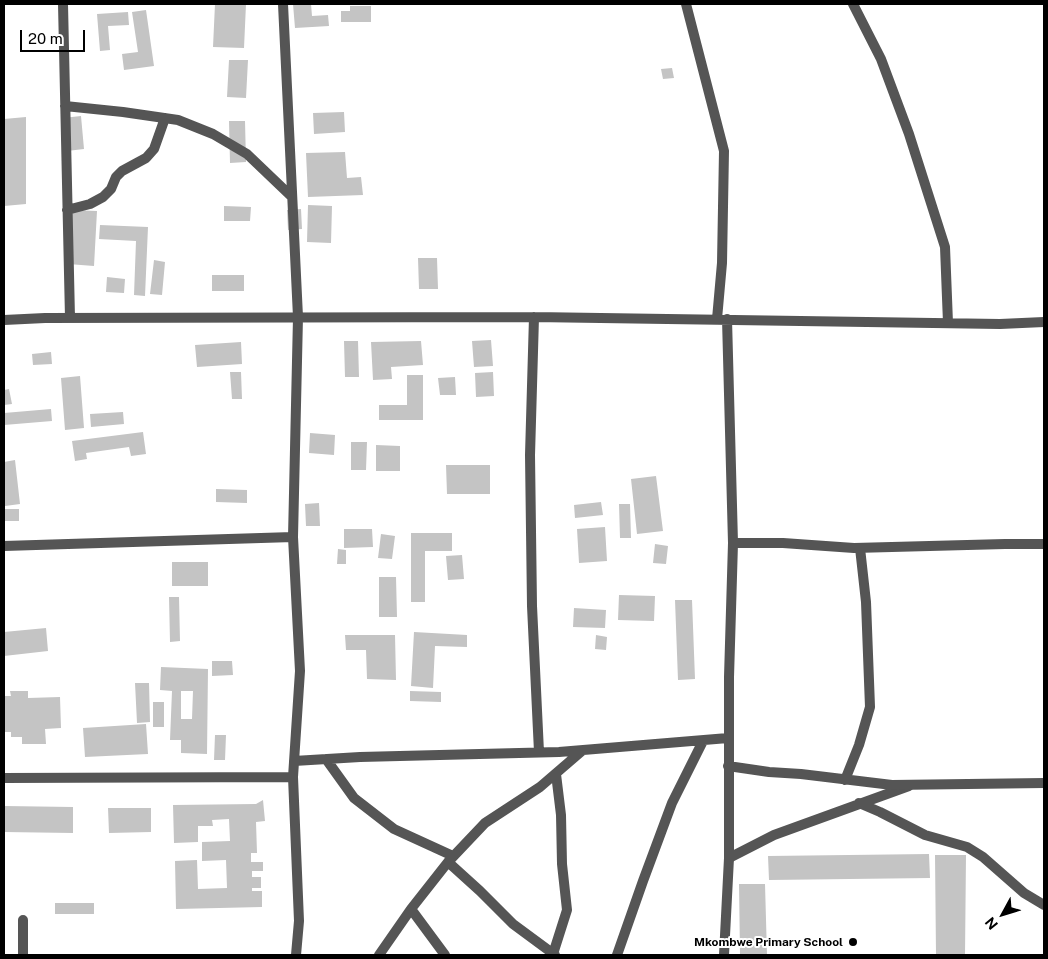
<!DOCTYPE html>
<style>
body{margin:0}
#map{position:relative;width:1048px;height:959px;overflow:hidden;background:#fff;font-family:"Public Sans",sans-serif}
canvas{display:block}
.frame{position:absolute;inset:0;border:5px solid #000;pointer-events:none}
.north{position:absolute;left:978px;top:889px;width:50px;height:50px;-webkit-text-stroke:4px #fff;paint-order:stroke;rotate:231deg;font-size:14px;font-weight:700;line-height:20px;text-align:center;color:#000}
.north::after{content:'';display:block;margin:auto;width:18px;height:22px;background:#000;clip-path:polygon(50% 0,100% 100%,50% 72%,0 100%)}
.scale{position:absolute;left:20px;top:30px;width:65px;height:22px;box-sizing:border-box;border:2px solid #000;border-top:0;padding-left:6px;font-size:15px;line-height:18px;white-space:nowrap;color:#000;-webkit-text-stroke:4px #fff;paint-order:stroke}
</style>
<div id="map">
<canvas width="1048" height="959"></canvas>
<div class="frame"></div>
<div class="north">N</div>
<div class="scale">20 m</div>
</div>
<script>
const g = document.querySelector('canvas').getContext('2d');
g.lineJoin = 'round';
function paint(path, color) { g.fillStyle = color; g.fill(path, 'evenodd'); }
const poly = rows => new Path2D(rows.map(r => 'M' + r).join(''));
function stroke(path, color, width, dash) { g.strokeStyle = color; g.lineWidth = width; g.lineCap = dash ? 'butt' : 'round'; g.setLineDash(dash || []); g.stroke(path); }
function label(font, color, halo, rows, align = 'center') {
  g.font = font + ' "Public Sans",sans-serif'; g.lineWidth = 4; g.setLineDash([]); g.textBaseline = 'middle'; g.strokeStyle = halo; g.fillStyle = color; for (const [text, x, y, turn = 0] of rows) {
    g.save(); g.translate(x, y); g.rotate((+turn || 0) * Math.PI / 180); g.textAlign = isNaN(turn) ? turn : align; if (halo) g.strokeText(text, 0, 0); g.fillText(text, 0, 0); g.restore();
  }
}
const building = poly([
 [215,4,246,4,244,48,213,47],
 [293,4,311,4,312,16,328,15,329,26,295,28],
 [350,6,371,6,371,22,341,22,341,11,350,11],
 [146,10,154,66,124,70,122,54,138,52,132,12],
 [128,12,129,25,108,26,110,50,100,51,97,14],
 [229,60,248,60,246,98,227,97],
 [672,68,674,78,663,79,661,69],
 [344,112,345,132,314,134,313,113],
 [81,116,84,149,67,151,63,118],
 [26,117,26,204,4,206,4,119],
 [229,121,245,121,246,162,230,163],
 [345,152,347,178,361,177,363,195,308,197,306,153],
 [308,205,332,206,331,243,307,242],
 [224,206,251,207,250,221,224,221],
 [301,209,302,229,288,230,287,210],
 [71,210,97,211,94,266,68,264],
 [100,225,148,227,145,296,134,295,136,241,99,239],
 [418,258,437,258,438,289,419,289],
 [154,260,165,262,162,295,150,294],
 [212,275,244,275,244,291,212,291],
 [107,277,125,279,124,293,106,292],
 [491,340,493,366,474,367,472,341],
 [344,341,358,341,359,377,345,377],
 [421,341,423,365,391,367,392,379,373,380,371,342],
 [241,342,242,364,197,367,195,345],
 [51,352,52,364,33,365,32,354],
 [230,372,241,372,242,399,232,399],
 [493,372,494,396,476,397,475,373],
 [407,375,423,375,423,420,379,420,379,405,407,405],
 [80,376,84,428,65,430,61,378],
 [455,377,456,395,440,395,438,378],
 [9,389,12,404,4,405,4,390],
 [51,409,52,421,4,425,4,413],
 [123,412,124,424,91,427,90,414],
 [143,432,146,454,131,456,129,447,86,453,87,459,75,461,72,441],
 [310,433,335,435,334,455,309,453],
 [351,442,367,442,366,470,351,470],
 [376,445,400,446,400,471,376,471],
 [15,460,20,504,5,506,4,462],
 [446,465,490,465,490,494,447,494],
 [656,476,663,531,637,534,631,479],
 [216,489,247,490,247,503,216,502],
 [601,502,603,515,575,518,574,505],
 [319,503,320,526,306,526,305,504],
 [619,504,630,504,631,538,620,538],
 [4,509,19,509,19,521,4,521],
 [605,527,607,561,579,563,577,529],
 [344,529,372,529,373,547,344,548],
 [411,533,452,533,452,551,425,551,425,602,411,602],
 [381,534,395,536,392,559,378,558],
 [655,544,668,546,666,564,653,563],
 [338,549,346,550,346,564,337,564],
 [462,555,464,579,448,580,446,556],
 [172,562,208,562,208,586,172,586],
 [379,577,396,577,397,617,379,617],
 [619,595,655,596,654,621,618,620],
 [169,597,179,597,180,641,170,642],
 [675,600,692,600,695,679,678,680],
 [574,608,606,610,605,628,573,627],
 [46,628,48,651,4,656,4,632],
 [414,632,467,635,467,647,435,646,433,688,411,686],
 [345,635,395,635,396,680,367,679,366,650,346,650],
 [596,635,607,637,606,650,595,649],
 [212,661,232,661,233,675,212,676],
 [161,667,208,669,207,754,181,753,181,740,170,740,172,691,160,690],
 [181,691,193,691,192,719,181,719],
 [135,683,149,683,150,722,137,723],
 [10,691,28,691,28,698,60,697,61,728,45,729,46,744,22,744,22,737,11,737,11,732,4,732,4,696,11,696],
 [410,691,441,692,441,702,410,701],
 [153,702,164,702,164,727,153,727],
 [146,724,148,754,85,757,83,728],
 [215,735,226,735,225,760,214,760],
 [263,800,265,821,256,822,257,853,251,853,251,862,263,862,263,871,252,871,252,877,261,877,261,888,252,888,252,891,262,891,262,907,176,909,175,861,197,860,198,889,227,888,226,860,202,861,202,842,230,841,229,819,212,820,213,826,198,826,198,842,174,843,173,805,256,804],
 [4,806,73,807,73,833,4,832],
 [108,808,151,808,151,832,109,833],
 [929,854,930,878,769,880,768,856],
 [935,855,966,855,965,955,936,955],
 [739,884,765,884,767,955,740,955],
 [55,903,94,903,94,914,55,914]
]);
const lane = poly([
 [859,803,880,812,925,835,967,847,983,857,1024,893,1044,905],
 [729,858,774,835,909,786]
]);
const street = poly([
 [63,4,70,318],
 [283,4,298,317,293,537,300,671,293,777,299,921,296,955],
 [686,4,724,151,722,263,717,319],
 [853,4,881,59,909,134,945,247,948,323],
 [65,106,123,112,178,120,213,134,247,154,292,197],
 [67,210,90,204,103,197,111,189,116,177,122,171,146,158,154,149,165,118],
 [534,317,530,455,532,606,539,752],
 [4,320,45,318,534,317,1000,324,1044,322],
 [733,543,783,543,854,548,1005,544,1044,544],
 [4,546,293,537],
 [326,759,354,798,394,829,453,856],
 [294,761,360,757,559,752,728,738],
 [728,766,769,772,801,774,892,785,1044,783],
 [4,778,293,777],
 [845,780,859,745,870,707,866,602,860,548],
 [448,862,480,891,513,924,555,955],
 [411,909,445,955],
 [553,954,567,910,562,864,561,815,556,774],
 [23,955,23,920],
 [379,955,411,909,448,862,485,823,540,787,583,750],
 [617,955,643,881,672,803,703,741],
 [724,955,729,858,729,677,733,543,727,319]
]);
const markers = [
 [853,942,5,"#000"]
];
const poiNames = [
 ["Mkombwe Primary School",843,942]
];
paint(building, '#c4c4c4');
stroke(lane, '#555', 10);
stroke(street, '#555', 10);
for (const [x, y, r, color] of markers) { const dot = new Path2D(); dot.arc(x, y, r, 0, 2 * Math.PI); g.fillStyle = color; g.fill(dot); stroke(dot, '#fff', 2); }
label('bold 12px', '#000', '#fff', poiNames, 'right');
</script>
